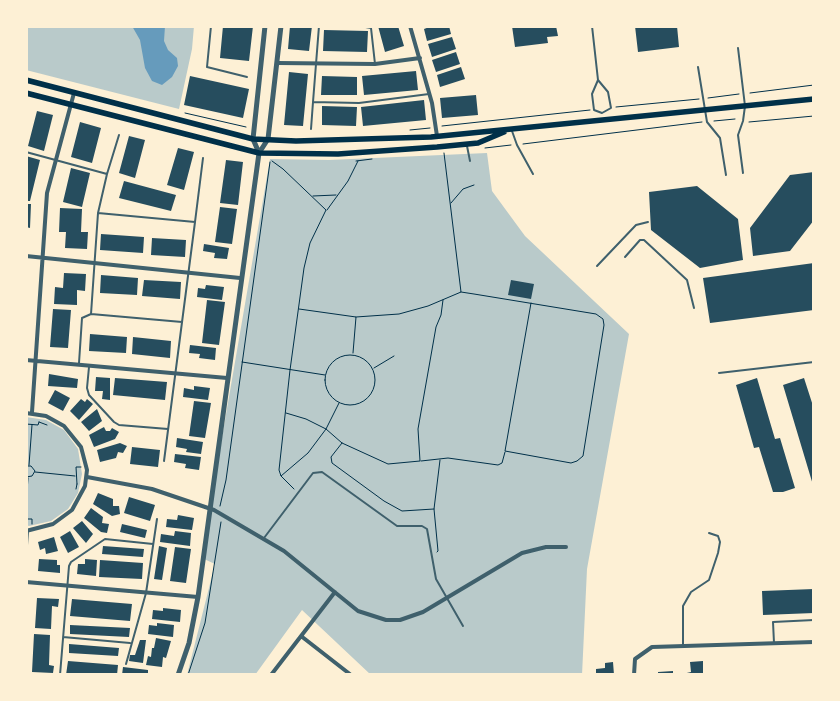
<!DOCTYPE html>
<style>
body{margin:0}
#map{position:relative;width:840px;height:701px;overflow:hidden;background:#fdf0d5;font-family:"Roboto Condensed",sans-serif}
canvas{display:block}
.frame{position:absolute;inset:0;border:28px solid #fdf0d5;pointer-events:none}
</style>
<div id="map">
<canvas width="840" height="701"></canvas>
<div class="frame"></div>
</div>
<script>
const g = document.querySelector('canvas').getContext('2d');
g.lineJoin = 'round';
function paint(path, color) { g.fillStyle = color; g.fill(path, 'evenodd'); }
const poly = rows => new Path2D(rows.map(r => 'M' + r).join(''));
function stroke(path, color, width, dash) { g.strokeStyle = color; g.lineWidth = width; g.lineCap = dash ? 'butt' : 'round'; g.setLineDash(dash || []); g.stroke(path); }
const green = poly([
 [26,26,194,26,192,49,179,109,26,70],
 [487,153,492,191,525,236,629,334,587,569,582,675,371,675,302,610,255,675,187,675,215,564,204,559,210,507,270,159,329,160],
 [26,417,46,420,64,430,78,449,82,474,78,493,68,509,51,521,29,526,26,525]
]);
const water = poly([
 [132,26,165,26,164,41,168,50,177,58,178,66,172,77,162,85,152,81,145,68,140,40]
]);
const building = poly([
 [223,26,253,26,249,61,220,58],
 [290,26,312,26,309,51,288,49],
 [378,26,398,26,404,46,385,52],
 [432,26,449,26,451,34,427,41,424,29],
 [512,26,556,26,558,36,547,37,548,43,515,47],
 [635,26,677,26,679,47,638,52],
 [324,30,368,31,367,52,323,51],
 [452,37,456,49,432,57,428,44],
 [456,52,460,64,436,72,432,60],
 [461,67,465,79,440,87,437,75],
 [416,71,418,90,364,95,362,76],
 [289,72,308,74,303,126,284,125],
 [190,76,249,89,243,118,184,105],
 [322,76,357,77,357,95,321,95],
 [476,95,478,115,442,118,440,98],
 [424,100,426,120,363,126,361,107],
 [322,106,357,107,356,126,322,125],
 [37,111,53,115,44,151,28,146],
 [80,122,101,128,92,163,71,157],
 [129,136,145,140,135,178,119,173],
 [178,148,194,152,184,190,167,185],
 [26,156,40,160,30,201,26,201],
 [226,160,243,162,238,205,220,203],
 [71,168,90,173,82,207,63,202],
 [814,172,814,220,790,251,753,256,750,228,790,175],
 [124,181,176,195,171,211,119,198],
 [697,186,738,219,743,260,700,268,651,230,649,192],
 [26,204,31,204,30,228,26,227],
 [220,207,237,209,232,244,215,242],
 [60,208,82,209,81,232,88,232,87,249,65,248,66,232,59,232],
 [101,234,144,237,143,253,100,250],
 [152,238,186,240,185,257,151,255],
 [204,244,229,248,227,259,214,258,215,253,203,251],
 [814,263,814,310,710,323,703,278],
 [64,273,86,274,85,291,77,290,77,305,54,304,55,287,63,288],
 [101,275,138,278,137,295,100,293],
 [144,280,181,282,180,299,142,296],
 [511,280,534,284,531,299,508,295],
 [206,285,224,287,222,300,197,297,198,288,205,289],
 [207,300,225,302,219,345,202,343],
 [53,309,71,310,68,348,50,347],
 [90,334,127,337,126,353,89,351],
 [133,337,171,341,170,358,132,354],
 [190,345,216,348,215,360,199,358,200,354,189,353],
 [49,374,78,379,77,388,48,386],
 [96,377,110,378,110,400,102,399,103,391,95,391],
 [115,378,167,382,165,400,113,395],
 [757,378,775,439,780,438,795,488,783,492,773,492,759,447,754,448,736,385],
 [804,378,814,409,813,485,783,385],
 [194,386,210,388,208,400,183,397,184,388,194,390],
 [55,390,70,398,63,411,48,403],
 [81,399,85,402,87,399,93,404,79,420,70,411],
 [194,401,211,403,205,438,189,436],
 [97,409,102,421,89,431,81,422],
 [104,427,106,431,110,431,112,428,119,432,115,439,94,447,89,435],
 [177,438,203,442,201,454,186,452,187,449,176,447],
 [120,443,127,446,123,453,118,452,116,458,100,462,97,450],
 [132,447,160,450,158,467,130,464],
 [175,454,201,457,199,470,185,468,186,464,174,462],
 [98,493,113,499,113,506,119,506,120,514,112,516,93,504],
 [129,497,155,505,150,521,124,513],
 [91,508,103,517,102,523,109,524,107,533,101,532,84,518],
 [178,515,194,518,192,530,166,527,167,519,177,520],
 [82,521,93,534,86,543,73,528],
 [122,524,147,530,145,538,120,532],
 [70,531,79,547,68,553,60,537],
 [175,531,191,533,190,546,160,542,161,534,174,536],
 [54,537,58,551,46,554,45,548,40,550,38,542],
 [103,546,144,549,143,557,102,554],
 [159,546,167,548,162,580,154,579],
 [175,547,191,549,186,583,170,581],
 [39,559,57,560,57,565,60,565,60,573,38,571],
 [85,559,97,560,96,576,77,574,78,564,85,564],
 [100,560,143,563,142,579,99,577],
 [814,589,814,613,763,615,762,591],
 [37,598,59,599,58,607,52,606,51,629,35,628],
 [72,599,132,604,130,621,70,616],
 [163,608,181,610,180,622,152,619,153,610,163,611],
 [157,623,174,625,173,637,148,634,149,625,157,626],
 [70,625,130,628,129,637,70,634],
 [34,634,50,635,49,665,54,666,53,673,32,672],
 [156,638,171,641,166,658,163,657,162,667,146,665,148,656,151,657,152,648,154,648],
 [140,640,146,640,143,663,129,661,130,655,135,655],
 [69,644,119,648,118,656,69,653],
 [68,661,118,665,117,675,66,675],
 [703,661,703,675,678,675,691,672,690,662],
 [613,662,614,675,596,675,596,669,605,668,605,663],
 [123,667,148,670,148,675,122,675],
 [673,671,673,675,658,675,658,672]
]);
const path = poly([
 [750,93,814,85],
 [708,98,739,94],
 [616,107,699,99],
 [185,113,246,127],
 [714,121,735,119],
 [749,122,814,116],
 [442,126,590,110],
 [410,130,430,128],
 [523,144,702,122],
 [485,148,511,145],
 [272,161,283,169,326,210,310,243,304,268,290,370,279,470,281,476,308,453,326,429,306,419,286,413],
 [356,161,372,159],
 [313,196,336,195],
 [451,203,463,189,474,185],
 [327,210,348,181,358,161],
 [461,292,474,294,596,314,603,319,604,325,583,456,577,461,571,463,505,451,531,303],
 [299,309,356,317,353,353],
 [356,317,399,314,428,306,461,292,444,153],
 '325 380a25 25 0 1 1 50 0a25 25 0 1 1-50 0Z',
 [242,362,325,375],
 [374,368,394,356],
 [339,403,326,429,342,443,388,464,420,461,418,429,436,327,441,315,443,300],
 [39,422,47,425],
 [26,424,38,425,39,422],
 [342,443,331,457,332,463,384,501,402,511,434,509],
 [421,461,448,458,498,465,502,463,505,452],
 [29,465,32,425],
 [26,466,31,466,35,471,32,476,26,477],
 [35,472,75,476],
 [281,476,294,489],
 [77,484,76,467,81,467],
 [76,489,77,484],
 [26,505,28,478],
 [220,506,226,480,270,162],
 [26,519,32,519,32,524],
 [437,552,438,551,434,509,440,460],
 [188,675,205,623,221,522]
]);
const service = poly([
 [211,26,207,67,247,77],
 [319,26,313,102,359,103,429,94],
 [360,26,371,28,375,64],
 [592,26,598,80,592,94,594,110,602,113],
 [738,48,745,106,743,121,738,135,743,173],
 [698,67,707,122,720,138,726,175],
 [598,80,608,92,611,108,602,113],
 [311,129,313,102],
 [512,131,517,145,533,174],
 [467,146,470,161],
 [26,152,107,174,98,213,91,314,82,318,79,363],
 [107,174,119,135],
 [98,213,195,222,164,461],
 [195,222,203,158],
 [625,257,640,240,644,240,687,280,694,308],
 [597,266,636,225,648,222],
 [91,314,182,322],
 [89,367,87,388,89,395,114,422,119,425,168,429],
 [719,373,814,362],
 [264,538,313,473,322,472,397,526,422,526,427,529,436,579,463,626],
 [63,637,130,643],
 [774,643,773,622,814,620],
 [683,646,683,606,691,592,709,580,718,553,720,542,718,536,709,533],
 [126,664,146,593,157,519],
 [60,675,69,566,71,562,105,539,153,544]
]);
const minor = poly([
 [410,26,432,103,437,136],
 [278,63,375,64,420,58],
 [26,256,240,278],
 [26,360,227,378],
 [32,412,47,193,74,93],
 [26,413,46,416,64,426,81,447,87,470,85,486,72,510,53,524,26,531],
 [87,477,152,489,214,510,284,551,358,611,386,620,400,620,423,612,522,553,546,547,566,547],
 [26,545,27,531],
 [26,582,198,597],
 [301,636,351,675],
 [271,675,335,592],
 [634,675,635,659,652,647,814,642]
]);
const tertiary = poly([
 [259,153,253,139,265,26],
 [178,675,189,643,198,597,259,153,268,139,281,26]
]);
const secondary = poly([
 [26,80,253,139,296,141,431,137,814,99],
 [26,93,259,153,338,154,437,147,478,143,504,132]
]);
paint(green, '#b9caca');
paint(water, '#669bbc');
paint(building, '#264d5e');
stroke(path, '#003049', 1);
stroke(service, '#3f606c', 2);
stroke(minor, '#3f606c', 4);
stroke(tertiary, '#3f606c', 5);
stroke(secondary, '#003049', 5.5);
</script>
